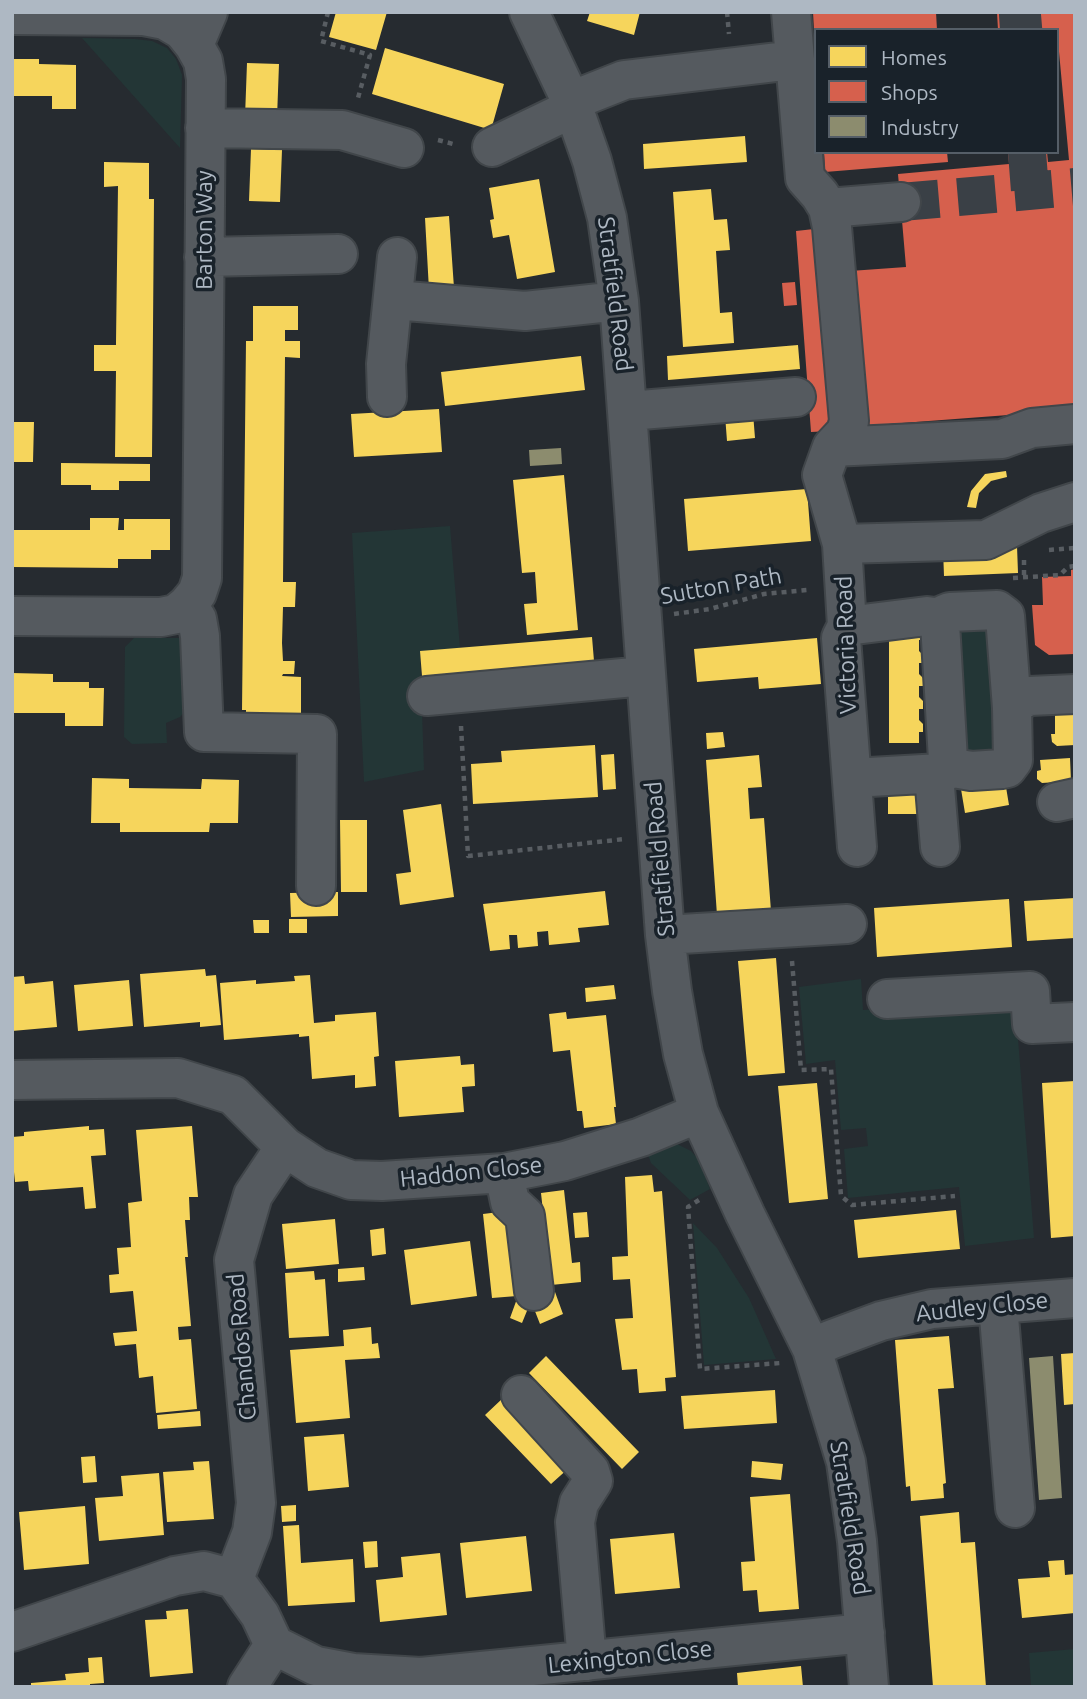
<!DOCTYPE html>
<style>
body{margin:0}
#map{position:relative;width:1087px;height:1699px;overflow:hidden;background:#262b30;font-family:Ubuntu,sans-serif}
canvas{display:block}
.frame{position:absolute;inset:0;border:14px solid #aeb8c3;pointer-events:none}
.legend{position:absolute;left:814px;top:28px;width:245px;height:126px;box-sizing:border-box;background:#19222a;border:2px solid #555e67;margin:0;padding:9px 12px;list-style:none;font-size:21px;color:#aeb8c3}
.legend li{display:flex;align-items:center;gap:14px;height:35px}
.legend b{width:35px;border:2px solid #555e67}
</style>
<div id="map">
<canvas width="1087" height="1699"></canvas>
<div class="frame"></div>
<ul class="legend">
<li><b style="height:19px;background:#f6d55c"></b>Homes</li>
<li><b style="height:19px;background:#d6604d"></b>Shops</li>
<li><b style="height:19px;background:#8c8c6e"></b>Industry</li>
</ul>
</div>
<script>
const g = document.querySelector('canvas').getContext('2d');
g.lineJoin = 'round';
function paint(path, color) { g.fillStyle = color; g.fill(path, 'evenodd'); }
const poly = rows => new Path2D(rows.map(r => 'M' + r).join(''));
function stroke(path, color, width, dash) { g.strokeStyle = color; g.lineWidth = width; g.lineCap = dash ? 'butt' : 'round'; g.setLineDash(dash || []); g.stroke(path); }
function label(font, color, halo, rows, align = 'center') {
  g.font = font + ' Ubuntu,sans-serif'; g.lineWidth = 7; g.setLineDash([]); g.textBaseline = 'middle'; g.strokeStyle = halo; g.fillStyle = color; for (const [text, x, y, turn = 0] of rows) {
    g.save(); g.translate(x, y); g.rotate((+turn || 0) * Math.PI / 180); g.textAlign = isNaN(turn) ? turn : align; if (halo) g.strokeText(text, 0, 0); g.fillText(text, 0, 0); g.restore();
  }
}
const green = poly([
 [82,38,135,39,152,41,167,48,176,59,182,75,180,148],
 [450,526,460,648,420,652,424,770,364,782,352,533],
 [987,629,1000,752,966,759,957,631],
 [134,638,182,638,188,708,180,717,166,723,167,743,132,744,124,737,125,647],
 [861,979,863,1010,994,1000,1007,1005,1016,1014,1034,1238,965,1246,959,1187,848,1198,844,1149,868,1146,866,1128,841,1130,835,1060,806,1064,799,987],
 [661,1144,677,1144,691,1151,699,1160,710,1189,690,1200,651,1163,646,1148],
 [693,1223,717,1248,749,1298,776,1359,704,1365],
 [1075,1649,1075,1687,1031,1687,1029,1653]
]);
const homes = poly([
 [336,12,387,12,376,50,329,37],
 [590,12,640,12,634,35,587,21],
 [385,48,504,84,491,130,372,94],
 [12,59,39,59,39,64,76,65,76,109,52,109,52,96,12,96],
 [247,63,279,64,277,118,245,117],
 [745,136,747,162,644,169,643,144],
 [251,149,282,150,280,202,249,201],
 [104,162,149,163,149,199,154,199,152,457,115,457,116,371,94,371,94,345,116,345,116,342,118,186,104,187],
 [539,179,555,272,517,279,509,235,493,238,490,220,494,219,489,188],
 [711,189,714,220,727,219,730,250,716,251,720,313,732,312,734,343,683,347,673,192],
 [449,216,454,288,429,290,425,218],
 [253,306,298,306,298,330,285,330,285,341,300,341,300,358,285,357,283,582,296,582,295,607,283,607,282,643,283,661,295,661,294,674,283,674,282,676,301,677,301,721,246,721,246,710,242,710,246,341,253,341],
 [798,345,800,369,668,380,667,356],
 [581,356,585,390,445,406,441,372],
 [439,409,442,452,354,457,351,414],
 [753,413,755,438,727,441,725,415],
 [12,422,34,422,33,462,12,462],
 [61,463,150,464,150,481,119,481,119,490,91,490,91,485,61,485],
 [1006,471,1007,477,991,481,979,493,976,508,967,507,971,491,985,474],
 [564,475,578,630,527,635,524,604,537,603,535,572,522,573,513,480],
 [807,489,811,541,688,551,684,499],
 [90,518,119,518,118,530,124,530,124,519,170,519,170,550,151,550,151,559,118,559,118,568,12,567,12,530,90,530],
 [1017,546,1018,573,944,576,943,549],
 [889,627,918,627,923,640,919,640,919,651,923,655,923,663,919,663,919,674,923,678,923,686,919,686,919,697,923,701,923,709,919,709,919,720,923,724,923,732,919,732,919,743,889,743],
 [592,637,594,661,422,676,420,651],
 [817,638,821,684,759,689,758,677,697,682,694,649],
 [12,673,53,674,53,682,89,682,89,688,104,688,103,726,65,726,65,713,12,713],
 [1075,701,1075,745,1057,746,1052,742,1051,734,1055,734,1055,713],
 [723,732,725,747,707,749,706,733],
 [595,745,598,797,473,804,471,764,502,762,501,751],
 [614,754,616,789,603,790,601,755],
 [759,755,762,787,748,788,750,819,764,818,771,911,717,915,706,760],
 [1070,758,1071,781,1042,783,1037,779,1037,771,1041,770,1040,760],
 [1004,775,1009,805,965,813,960,783],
 [92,778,129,779,129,788,201,789,202,779,239,780,238,823,210,823,209,832,120,832,120,823,91,823],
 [888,791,917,791,918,814,888,814],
 [441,804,454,897,400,905,396,874,411,872,403,810],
 [340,820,367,820,367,892,341,892],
 [605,891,609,925,578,928,580,942,549,945,548,931,537,932,538,946,518,948,517,935,509,935,510,949,490,951,483,904],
 [338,892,338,916,291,917,290,893],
 [1075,898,1075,938,1027,941,1024,901],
 [1009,899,1012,947,877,957,874,908],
 [289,919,307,919,307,933,289,933],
 [253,920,269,920,269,933,254,933],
 [776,958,785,1073,748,1076,738,961],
 [205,969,206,976,216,975,221,1025,200,1027,200,1022,144,1027,140,974],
 [310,975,314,1023,335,1021,335,1015,376,1012,379,1056,374,1057,376,1086,355,1088,355,1075,312,1079,309,1036,299,1037,299,1034,224,1040,220,983,256,980,256,984,295,981,294,976],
 [24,976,25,984,53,981,57,1027,12,1031,12,977],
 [129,980,133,1026,78,1031,74,985],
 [614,985,616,999,586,1002,585,988],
 [566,1012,567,1019,606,1015,616,1107,614,1107,616,1124,584,1128,582,1111,577,1111,570,1050,553,1052,549,1014],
 [460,1056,461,1065,474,1064,475,1086,462,1087,464,1112,399,1117,395,1061],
 [1075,1081,1075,1236,1051,1238,1042,1083],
 [817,1083,828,1199,789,1203,778,1086],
 [89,1126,89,1130,104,1129,106,1155,91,1156,96,1208,85,1209,83,1187,29,1191,28,1181,15,1182,14,1172,12,1173,12,1137,24,1136,24,1132],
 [192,1126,198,1197,189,1197,190,1220,185,1220,188,1257,185,1257,191,1326,178,1327,179,1340,191,1339,197,1409,156,1413,153,1376,139,1378,136,1344,115,1346,113,1333,137,1331,133,1291,110,1293,109,1275,119,1274,117,1248,131,1247,128,1203,142,1201,136,1130],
 [652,1175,654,1192,662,1191,676,1377,665,1378,666,1391,639,1393,637,1369,622,1370,615,1319,633,1318,630,1279,613,1280,612,1257,628,1256,625,1177],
 [564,1190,572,1263,580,1262,581,1282,551,1285,541,1193],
 [956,1210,960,1249,858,1258,854,1220],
 [507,1211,517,1296,492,1298,483,1214],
 [587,1212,589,1237,575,1238,573,1213],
 [335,1219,339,1264,286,1269,282,1224],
 [384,1228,386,1254,372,1256,370,1230],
 [470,1241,477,1296,411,1305,404,1250],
 [364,1267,365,1280,338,1282,338,1269],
 [314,1271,315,1280,325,1279,329,1336,289,1338,285,1273],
 [555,1292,563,1314,540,1324,531,1301],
 [518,1296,531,1301,522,1323,510,1318],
 [371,1327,372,1344,378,1343,380,1358,345,1360,350,1418,296,1423,290,1350,344,1346,343,1330],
 [949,1336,954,1388,938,1389,946,1483,943,1484,944,1498,911,1501,910,1486,906,1487,895,1340],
 [1075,1353,1075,1404,1064,1405,1061,1354],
 [546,1356,639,1452,622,1469,529,1373],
 [775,1390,777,1423,684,1429,681,1396],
 [503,1398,570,1467,551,1484,485,1415],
 [200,1411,201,1426,158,1429,157,1415],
 [344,1434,349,1487,308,1491,304,1437],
 [95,1456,97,1482,83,1483,81,1457],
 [209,1461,214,1519,167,1522,163,1472,194,1470,193,1462],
 [752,1461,783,1464,781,1480,751,1477],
 [159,1473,164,1535,99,1541,95,1498,123,1496,121,1476],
 [790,1494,799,1609,759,1612,757,1590,743,1591,741,1562,755,1561,750,1497],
 [296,1505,296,1521,282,1522,281,1506],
 [85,1506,89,1564,24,1570,19,1512],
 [959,1512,961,1543,975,1542,986,1687,933,1687,920,1516],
 [299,1525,301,1563,353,1559,355,1602,288,1606,283,1526],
 [674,1533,680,1588,615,1594,610,1539],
 [526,1536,532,1591,466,1598,460,1543],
 [377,1541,378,1567,365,1568,363,1542],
 [440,1553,447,1615,380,1622,376,1580,403,1577,401,1557],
 [1064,1560,1065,1575,1075,1574,1075,1613,1022,1618,1018,1579,1050,1577,1048,1561],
 [188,1609,193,1673,150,1677,145,1620,167,1619,166,1611],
 [102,1657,104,1683,90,1684,90,1687,31,1687,31,1683,66,1680,65,1674,89,1672,88,1658],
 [801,1666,803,1687,738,1687,737,1673]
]);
const shops = poly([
 [813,12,936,12,937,30,814,30],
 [997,12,1075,12,1075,410,862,426,850,271,906,267,898,174,1009,164,1008,152,1047,152,1048,162,1069,160,1057,30,998,30],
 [824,152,947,152,948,162,825,172],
 [814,229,830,431,811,432,796,231],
 [795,282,797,305,784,306,782,283],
 [1075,569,1075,654,1049,655,1035,645,1032,605,1043,605,1042,577,1071,576,1071,570]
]);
const industry = poly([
 [561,448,562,464,530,466,529,450],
 [1053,1356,1062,1498,1039,1500,1029,1358]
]);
const minorTunnel = poly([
 [1019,30,1018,15,1053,12],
 [1027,152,1030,191],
 [901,202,1075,187]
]);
const path = poly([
 [328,12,321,41,370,55,358,98],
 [727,12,729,34],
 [438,140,457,145],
 [1049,550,1074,548],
 [1024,560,1024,577],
 [1013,578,1060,575,1068,567,1075,566],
 [674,614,710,609,764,594,807,590],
 [461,726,468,856,625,839],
 [792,961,801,1070,831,1069,841,1196,852,1205,955,1196],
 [699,1200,688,1207,700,1369,781,1363]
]);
const minor = poly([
 [529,12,571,101,592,161,607,218,619,301,665,935,672,991,683,1054,699,1113,745,1214,812,1349,846,1462,857,1541,869,1687],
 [791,12,805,178,820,195,828,208,832,227,849,421,846,432,832,447,1002,439,1032,428,1075,424],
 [12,15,144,16,165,20,182,30,194,45,203,61,206,79,202,578,197,593,187,605,197,619,200,636,204,732,317,734,316,886],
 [194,45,208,12],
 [571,101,624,80,794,60],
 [205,128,342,130,404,148],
 [492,147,573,108],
 [828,208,901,202],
 [204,257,338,254],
 [395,300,525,311,619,301],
 [387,397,386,364,397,257],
 [629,411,796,397],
 [832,447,822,475,842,544,847,626,841,638,857,847],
 [842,544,986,540,1041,513,1075,502],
 [997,610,1005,616,1012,708,1013,760,1007,768,1002,769,971,771,954,768,948,760,940,623,945,614,950,612,997,610],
 [12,616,161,617,176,614,187,605],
 [847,626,927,616,943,618],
 [427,696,645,676],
 [1012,705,1029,696,1075,694],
 [852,778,941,773],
 [1057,802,1075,798],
 [940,847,935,787,936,779,952,765],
 [665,935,847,924],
 [887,999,1030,991,1032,1024,1075,1022],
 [12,1080,178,1078,233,1095,285,1147,317,1168,351,1180,382,1181,504,1173,565,1161,641,1137,699,1113],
 [504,1173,510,1202,525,1216,534,1291],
 [998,1305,1015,1508],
 [812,1349,830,1340,881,1321,932,1309,1075,1298],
 [521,1395,590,1471,593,1481,579,1503,575,1522,587,1661],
 [234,1579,252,1532,256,1503,234,1260,253,1195,285,1147],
 [234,1579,260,1615,274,1645,247,1687],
 [12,1632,175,1576,204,1571,234,1579],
 [274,1645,316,1666,353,1673,421,1677,865,1633]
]);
const streetNames = [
 ["Barton Way",204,230,-90],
 ["Stratfield Road",615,294,83],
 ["Sutton Path",721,586,-10],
 ["Victoria Road",846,645,-92],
 ["Stratfield Road",660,859,-95],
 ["Haddon Close",471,1172,-6],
 ["Audley Close",982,1307,-6],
 ["Chandos Road",242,1347,-95],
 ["Stratfield Road",850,1518,81],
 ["Lexington Close",630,1657,-6]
];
paint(green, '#233636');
paint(homes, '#f6d55c');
paint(shops, '#d6604d');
paint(industry, '#8c8c6e');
stroke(minorTunnel, '#3a4046', 38, [38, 19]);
stroke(minor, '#41464a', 42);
stroke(path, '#585d62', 4.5, [5, 5]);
stroke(minor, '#555a5f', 38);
label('23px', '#aeb8c3', '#19222a', streetNames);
</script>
